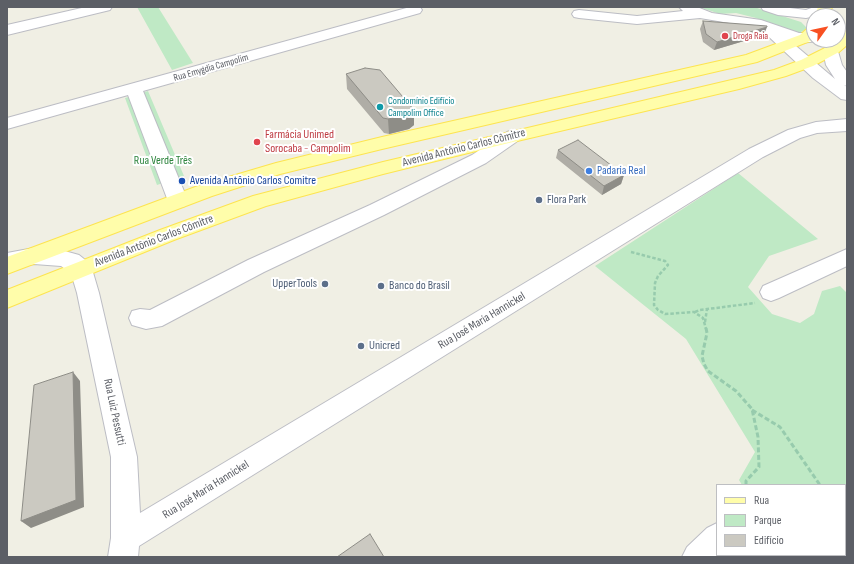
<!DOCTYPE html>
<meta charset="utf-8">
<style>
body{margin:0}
#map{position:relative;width:854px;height:564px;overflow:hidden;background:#f0efe4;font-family:"Sofia Sans Condensed",sans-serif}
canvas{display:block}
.frame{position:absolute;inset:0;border:8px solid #5c5f66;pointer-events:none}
.legend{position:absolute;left:716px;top:484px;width:130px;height:72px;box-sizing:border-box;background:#fff;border:1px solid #bebfc2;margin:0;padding:5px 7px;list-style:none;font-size:12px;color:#5c5f66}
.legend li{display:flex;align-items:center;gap:8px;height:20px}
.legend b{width:20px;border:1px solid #bebfc2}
.north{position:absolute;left:806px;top:8px;width:40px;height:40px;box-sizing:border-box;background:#fff;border:1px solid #bebfc2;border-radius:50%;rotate:57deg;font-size:11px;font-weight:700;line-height:16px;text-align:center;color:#5c5f66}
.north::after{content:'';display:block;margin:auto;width:14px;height:18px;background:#f85022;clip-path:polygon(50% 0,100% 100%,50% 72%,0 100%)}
</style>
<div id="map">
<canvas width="854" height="564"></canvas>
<div class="frame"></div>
<ul class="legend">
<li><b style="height:5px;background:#fffdaa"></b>Rua</li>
<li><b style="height:11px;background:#bfe9c5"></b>Parque</li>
<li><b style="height:11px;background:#cbc9c1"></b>Edifício</li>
</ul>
<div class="north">N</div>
</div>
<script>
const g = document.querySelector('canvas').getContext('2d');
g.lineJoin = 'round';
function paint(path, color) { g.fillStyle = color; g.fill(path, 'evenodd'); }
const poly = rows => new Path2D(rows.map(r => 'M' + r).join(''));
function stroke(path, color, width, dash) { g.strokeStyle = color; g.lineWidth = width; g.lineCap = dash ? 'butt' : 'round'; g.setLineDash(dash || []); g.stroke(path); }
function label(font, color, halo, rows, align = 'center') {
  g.font = font + ' "Sofia Sans Condensed",sans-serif'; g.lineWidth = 4; g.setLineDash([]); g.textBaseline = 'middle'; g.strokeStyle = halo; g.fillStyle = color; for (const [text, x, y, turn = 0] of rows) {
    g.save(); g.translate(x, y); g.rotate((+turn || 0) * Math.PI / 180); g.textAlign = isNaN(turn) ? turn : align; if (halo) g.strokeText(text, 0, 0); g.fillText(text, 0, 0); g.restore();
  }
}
const green = poly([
 [137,7,158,7,193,63,172,70],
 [699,7,754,7,801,22,808,29,796,34,783,31,756,18,736,13,720,14],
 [148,91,184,176,157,185,125,98],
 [738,173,818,239,769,256,748,287,772,314,800,323,814,314,822,291,840,286,847,293,847,557,724,557,707,555,845,555,845,485,742,485,739,480,755,452,686,339,595,266]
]);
const pathFar1 = poly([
 [631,252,665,261,668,265,658,276,655,283,654,305,658,310,665,314,694,312,703,318,706,329],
 [695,312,700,310,755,303],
 [705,322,707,309]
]);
const path = poly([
 [706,328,707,333,702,356,704,364,708,371,736,391,752,409,758,437,759,467,746,481,746,485],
 [752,410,780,427,820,485],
 [845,516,846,518]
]);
const minor = poly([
 [86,7,112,7,110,10,7,35,7,25,86,7],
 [410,7,420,7,422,10,420,13,143,91,188,201,185,206,178,208,171,206,168,201,128,95,7,129,7,118,410,7],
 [679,7,697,7,712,13,761,20,799,33,814,33,814,40,820,40,819,41,799,43,790,41,835,79,826,65,823,51,825,48,831,46,837,48,842,65,847,72,847,86,844,85,847,87,847,100,841,99,813,78,768,36,766,32,753,27,700,18,637,24,579,18,574,17,572,14,574,11,579,10,637,16,683,11,679,7],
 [761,7,782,7,806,10,814,7,832,7,830,10,821,15,806,18,778,15,763,10,761,7],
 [847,119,847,131,817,133,800,138,763,157,139,546,138,557,108,557,111,538,111,457,77,293,71,273,61,266,34,264,7,269,7,253,34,248,61,250,79,255,89,263,92,269,99,293,137,457,140,513,749,149,788,130,816,122,847,119],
 [513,130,519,132,522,136,519,140,486,163,384,215,264,272,162,326,146,329,132,325,129,318,132,311,140,309,150,310,248,260,370,205,472,155,507,132,513,130],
 [847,249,847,266,779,298,771,301,763,298,760,292,763,286,847,249],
 [717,523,717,555,720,555,718,557,682,557,687,547,707,528,717,523]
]);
const major = poly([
 [818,7,832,7,829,16,815,16,818,7],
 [814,25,814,38,810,41,757,62,382,149,280,174,212,196,7,274,7,257,198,186,276,163,382,137,746,55,800,35,809,27,814,25],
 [847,31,847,45,839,52,813,66,786,76,739,89,513,142,383,174,266,206,174,240,7,308,7,290,160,230,253,196,383,162,774,70,801,60,829,46,834,40,838,40,838,36,842,33,847,31]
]);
const wall = poly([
 [703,21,764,35,714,50,703,42,700,29],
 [346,74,414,125,409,129,389,134,384,133,347,89],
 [558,150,624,175,621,184,602,195,556,158]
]);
const shadedWall = poly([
 [767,27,764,35,714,50,717,42],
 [414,110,414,125,409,129,389,134,388,119],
 [624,175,621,184,602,195,604,186],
 [73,372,80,381,84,507,31,528,21,521]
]);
const building = poly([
 [703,21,767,26,767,27,717,42,706,34,703,21],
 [365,68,380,70,414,110,408,115,388,119,383,118,346,74,365,68],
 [578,140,624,175,604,186,558,150,578,140],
 [73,372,76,500,21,521,34,385,73,372],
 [370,534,384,557,337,557,370,534]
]);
const markers = [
 [725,36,4,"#e0444e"],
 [380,107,4,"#0f9aa8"],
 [257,142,4,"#e0444e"],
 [589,171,4,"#3f7fe0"],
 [182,181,4,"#1a4fb4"],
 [539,200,4,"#5c6f8a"],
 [325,284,4,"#5c6f8a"],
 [381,286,4,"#5c6f8a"],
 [361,346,4,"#5c6f8a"]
];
const farHealthnames = [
 ["Droga Raia",733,36]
];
const farStreetnames = [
 ["Rua Emygdia Campolim",211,68,-16]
];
const farCulturenames = [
 ["Condomínio Edifício",388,101],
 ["Campolim Office",388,113]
];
const healthNames = [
 ["Farmácia Unimed",265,135],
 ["Sorocaba - Campolim",265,149]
];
const streetNames = [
 ["Avenida Antônio Carlos Cômitre",464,148,-14],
 ["Avenida Antônio Carlos Cômitre",154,241,-21],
 ["Rua José Maria Hannickel",482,321,-31],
 ["Rua Luiz Pessutti",114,412,78],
 ["Rua José Maria Hannickel",206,490,-32]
];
const parkNames = [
 ["Rua Verde Três",163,161]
];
const shopNames = [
 ["Padaria Real",597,171]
];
const transitNames = [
 ["Avenida Antônio Carlos Comitre",190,181]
];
const serviceNames = [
 ["Flora Park",547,200],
 ["UpperTools",317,284,"right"],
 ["Banco do Brasil",389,286],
 ["Unicred",369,346]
];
paint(green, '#bfe9c5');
stroke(minor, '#bcbdc4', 2);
stroke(major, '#fde450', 2);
stroke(pathFar1, '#97cbad', 2.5, [3.5, 2]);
stroke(path, '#97cbad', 3, [5, 2.5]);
paint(minor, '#fff');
paint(major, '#fffdaa');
paint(wall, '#afada6');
paint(shadedWall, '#8e8d87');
paint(building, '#cbc9c1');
stroke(building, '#8e8d87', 1);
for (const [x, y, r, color] of markers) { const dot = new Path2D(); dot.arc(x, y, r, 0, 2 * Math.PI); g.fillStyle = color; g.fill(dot); stroke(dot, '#fff', 1.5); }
label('10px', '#be3a42', '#fff', farHealthnames, 'left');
label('10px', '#5c5f66', '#fff', farStreetnames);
label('10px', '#0d838f', '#fff', farCulturenames, 'left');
label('12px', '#be3a42', '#fff', healthNames, 'left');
label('12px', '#5c5f66', '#fff', streetNames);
label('12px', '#2d843d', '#fff', parkNames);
label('12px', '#366cbe', '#fff', shopNames, 'left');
label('12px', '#164399', '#fff', transitNames, 'left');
label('12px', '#4e5e75', '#fff', serviceNames, 'left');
</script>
